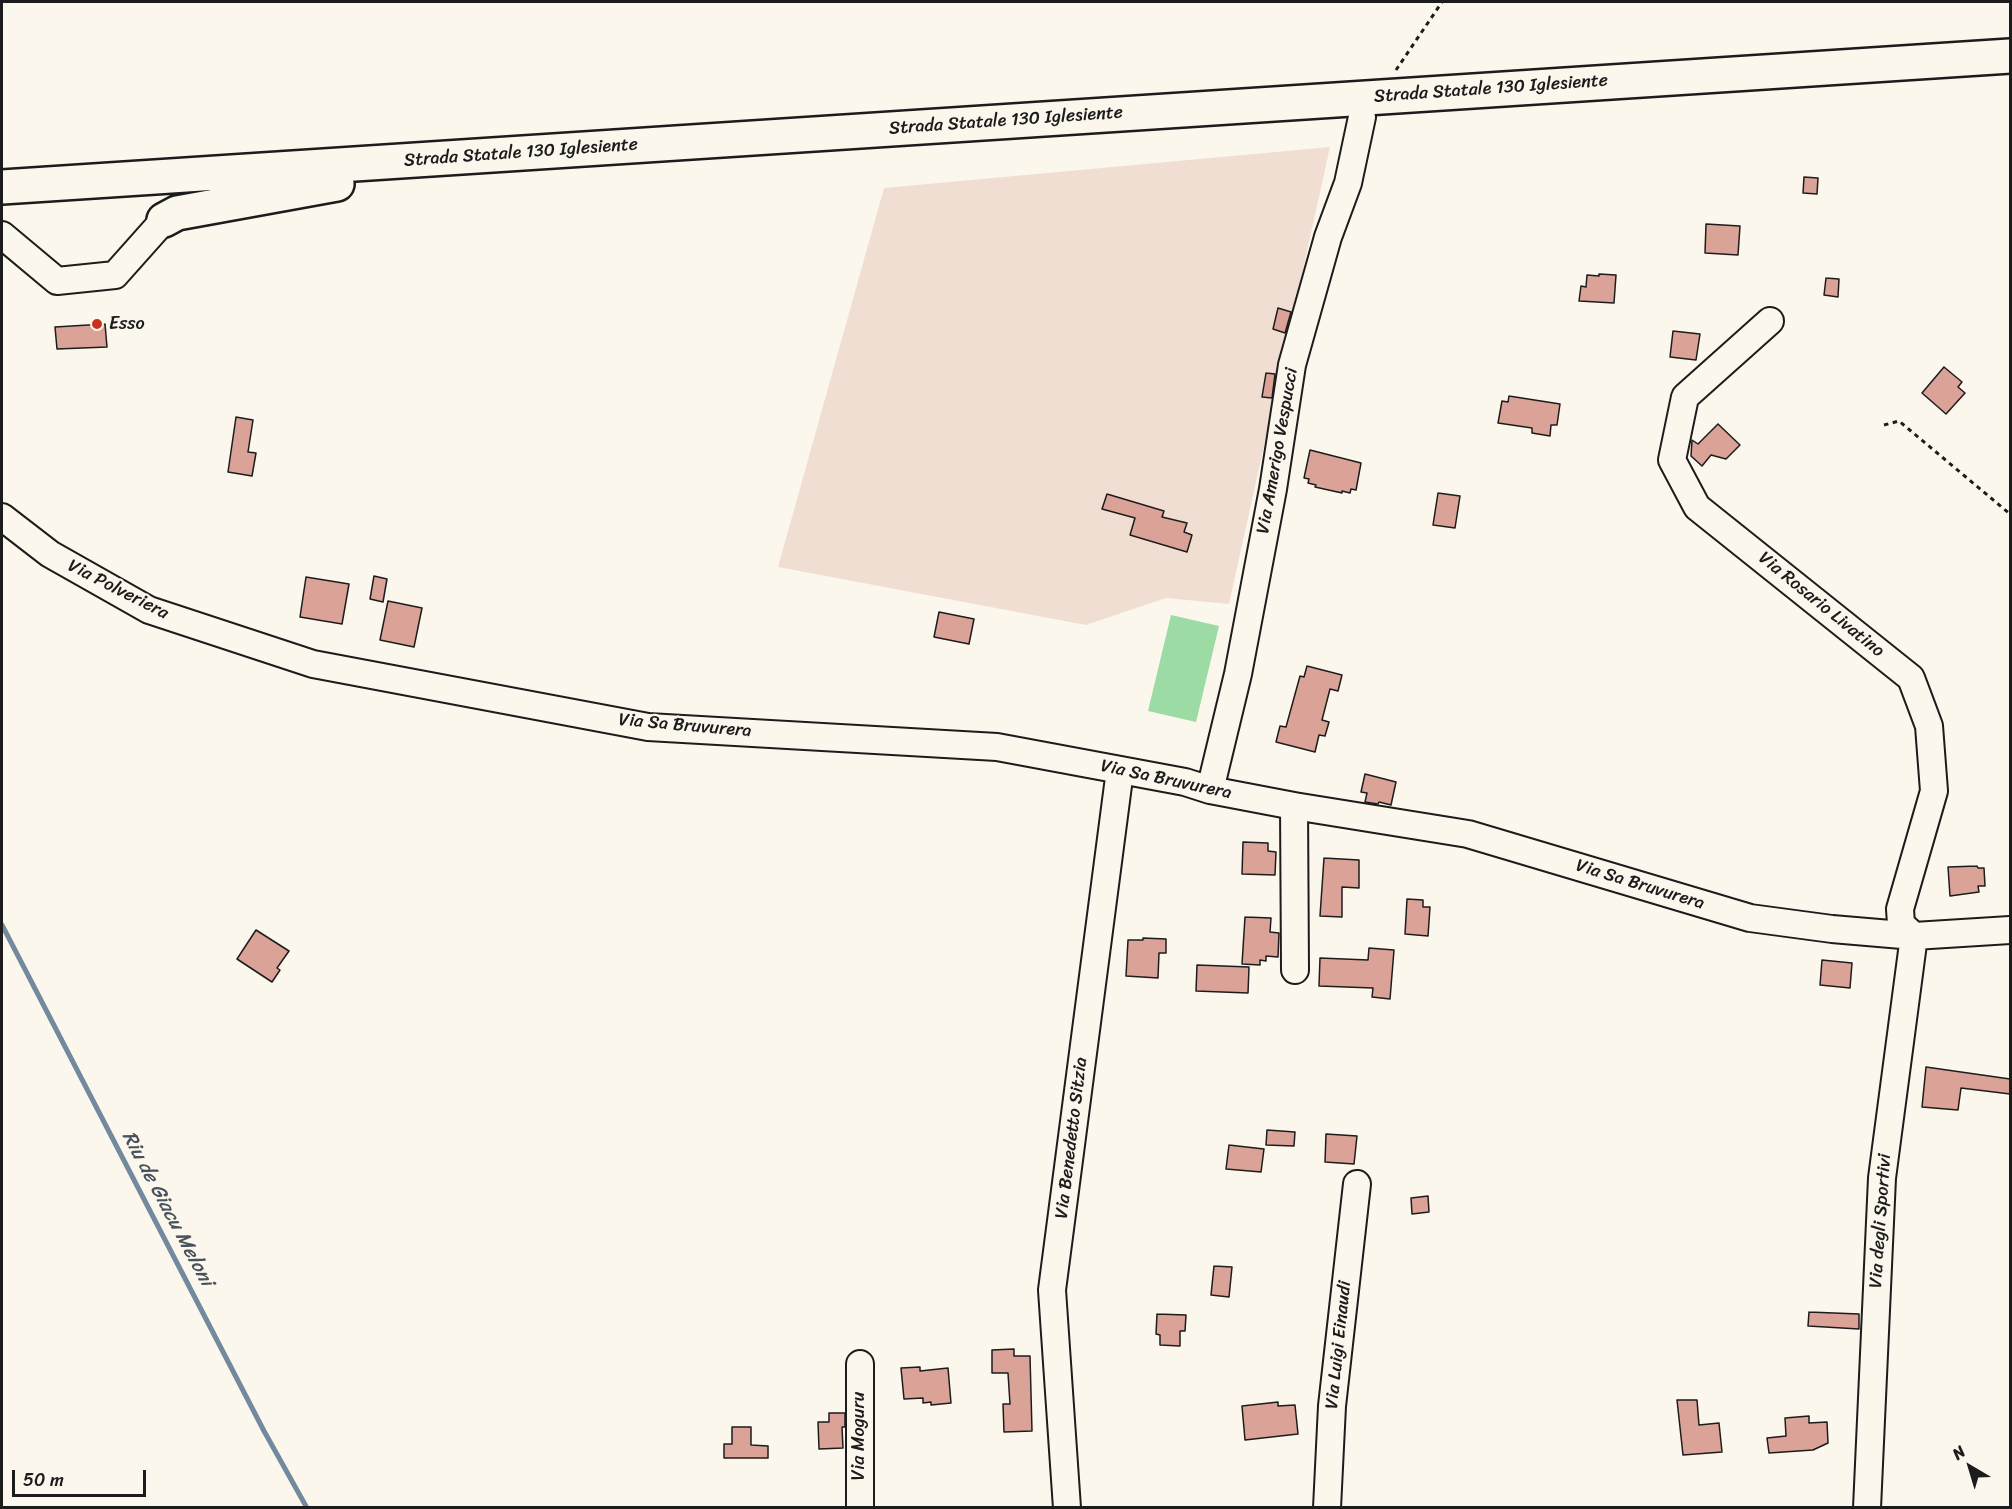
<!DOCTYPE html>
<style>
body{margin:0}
#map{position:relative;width:2012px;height:1509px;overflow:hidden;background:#fbf7ec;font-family:Sriracha,sans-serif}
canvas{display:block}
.frame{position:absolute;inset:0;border:3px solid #1c1c1c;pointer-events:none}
.north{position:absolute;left:1940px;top:1437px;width:60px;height:60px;-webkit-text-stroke:4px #fbf7ec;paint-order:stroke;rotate:322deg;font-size:16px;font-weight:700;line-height:24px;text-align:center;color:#1c1c1c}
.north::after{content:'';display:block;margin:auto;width:21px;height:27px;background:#1c1c1c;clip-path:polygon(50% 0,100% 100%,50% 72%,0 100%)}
.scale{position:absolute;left:12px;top:1470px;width:134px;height:27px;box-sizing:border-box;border:3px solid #1c1c1c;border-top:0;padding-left:8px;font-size:18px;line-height:21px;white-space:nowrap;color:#1c1c1c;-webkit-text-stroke:4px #fbf7ec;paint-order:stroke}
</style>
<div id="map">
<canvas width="2012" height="1509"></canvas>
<div class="frame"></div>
<div class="north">N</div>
<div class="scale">50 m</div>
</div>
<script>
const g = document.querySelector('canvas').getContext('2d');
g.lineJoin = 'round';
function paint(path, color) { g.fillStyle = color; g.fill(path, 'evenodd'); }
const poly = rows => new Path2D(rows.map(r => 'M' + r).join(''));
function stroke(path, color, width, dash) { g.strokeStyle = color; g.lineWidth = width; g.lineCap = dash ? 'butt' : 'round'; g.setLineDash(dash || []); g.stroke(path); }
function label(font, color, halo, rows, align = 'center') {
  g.font = font + ' Sriracha,sans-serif'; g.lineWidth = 4.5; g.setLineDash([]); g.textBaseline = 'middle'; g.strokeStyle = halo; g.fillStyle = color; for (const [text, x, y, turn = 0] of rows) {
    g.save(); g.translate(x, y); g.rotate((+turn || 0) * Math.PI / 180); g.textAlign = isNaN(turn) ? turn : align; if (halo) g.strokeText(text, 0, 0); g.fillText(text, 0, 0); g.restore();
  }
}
const built = poly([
 [1330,147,1229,604,1166,598,1086,625,778,567,884,188]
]);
const green = poly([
 [1171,615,1219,626,1196,722,1148,711]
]);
const stream = poly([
 [2,925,264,1431,307,1508]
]);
const building = poly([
 [1804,177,1818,178,1817,194,1803,193,1804,177],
 [1706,224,1740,226,1738,255,1705,253,1706,224],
 [1599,274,1616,275,1614,303,1579,301,1581,286,1586,287,1587,275,1599,276,1599,274],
 [1826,278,1839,279,1838,297,1824,295,1826,278],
 [1278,308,1291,312,1285,333,1273,329,1278,308],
 [105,324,107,347,57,349,55,327,105,324],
 [1673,331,1700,334,1696,360,1670,357,1673,331],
 [1944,367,1962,382,1958,387,1965,393,1946,414,1922,393,1944,367],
 [1266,373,1275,374,1272,398,1262,397,1266,373],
 [1509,396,1560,404,1557,425,1551,425,1550,436,1532,433,1532,428,1498,423,1502,401,1508,402,1509,396],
 [236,417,253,420,248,452,256,453,252,476,228,472,236,417],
 [1718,424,1740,445,1726,459,1711,455,1702,466,1691,456,1692,440,1698,444,1718,424],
 [1310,450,1361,463,1356,490,1351,489,1350,493,1342,491,1342,493,1315,487,1316,485,1308,483,1309,479,1304,478,1310,450],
 [1438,493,1460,496,1455,528,1433,525,1438,493],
 [1107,494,1164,511,1162,517,1187,523,1184,532,1192,535,1187,552,1130,535,1135,518,1102,509,1107,494],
 [374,576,387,579,383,602,370,599,374,576],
 [306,577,349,584,342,624,300,617,306,577],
 [388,601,422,608,414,647,380,640,388,601],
 [939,612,974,619,969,644,934,637,939,612],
 [1307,666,1342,675,1338,691,1330,689,1322,720,1329,722,1325,736,1319,735,1315,752,1276,742,1280,726,1286,727,1300,676,1304,677,1307,666],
 [1365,774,1396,782,1391,805,1379,802,1378,804,1365,802,1367,793,1361,792,1365,774],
 [1243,842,1268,843,1268,851,1276,852,1275,875,1242,874,1243,842],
 [1324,858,1359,860,1359,888,1342,887,1342,917,1320,916,1324,858],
 [1977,866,1978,868,1984,868,1985,886,1978,886,1979,892,1950,896,1948,867,1977,866],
 [1407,899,1423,900,1423,907,1430,907,1428,936,1405,934,1407,899],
 [1245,917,1271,918,1270,932,1279,933,1278,957,1266,956,1266,961,1260,960,1260,965,1242,964,1245,917],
 [256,930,289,951,277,968,280,970,272,982,237,959,256,930],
 [1143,938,1166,939,1166,953,1159,953,1158,978,1126,976,1128,940,1143,940,1143,938],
 [1369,948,1394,950,1390,999,1372,997,1373,988,1319,986,1320,958,1368,960,1369,948],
 [1822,960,1852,963,1850,988,1820,985,1822,960],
 [1197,965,1249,967,1248,993,1196,991,1197,965],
 [1926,1067,2010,1079,2010,1094,1961,1088,1958,1110,1922,1107,1926,1067],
 [1267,1130,1295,1132,1294,1146,1266,1145,1267,1130],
 [1326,1134,1357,1136,1354,1164,1325,1162,1326,1134],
 [1229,1145,1264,1149,1261,1172,1226,1169,1229,1145],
 [1428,1196,1429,1212,1412,1214,1411,1198,1428,1196],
 [1214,1266,1232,1267,1229,1297,1211,1295,1214,1266],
 [1809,1312,1859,1314,1859,1329,1808,1326,1809,1312],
 [1157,1314,1186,1315,1185,1331,1180,1331,1180,1346,1160,1345,1160,1335,1156,1334,1157,1314],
 [1014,1349,1014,1356,1030,1356,1032,1431,1004,1432,1003,1404,1010,1404,1008,1373,992,1373,992,1350,1014,1349],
 [920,1367,920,1371,948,1368,951,1403,931,1405,931,1402,923,1403,923,1398,904,1399,901,1368,920,1367],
 [1677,1400,1697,1400,1699,1425,1719,1423,1722,1452,1683,1455,1677,1400],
 [1278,1402,1278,1406,1295,1405,1298,1434,1245,1440,1242,1406,1278,1402],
 [829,1413,845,1413,845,1427,842,1427,843,1448,819,1449,818,1422,829,1422,829,1413],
 [1809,1416,1809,1423,1827,1422,1828,1443,1813,1450,1769,1453,1767,1438,1786,1436,1785,1418,1809,1416],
 [732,1427,751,1427,751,1445,768,1446,768,1458,724,1458,724,1444,732,1444,732,1427]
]);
const path = poly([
 [1396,70,1442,2],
 [1884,425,1899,421,2010,514]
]);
const minor = poly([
 [2,235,57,281,115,275,164,220],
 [1770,321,1685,397,1672,460,1697,507,1911,678,1929,726,1934,791,1900,909,1901,924,1914,936,1882,1178,1867,1508],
 [2,517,50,554,149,610,313,664,648,727,997,747,1185,782,1210,790,1294,806,1468,834,1750,918,1832,929,1914,936,2010,930],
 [1210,790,1238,674,1273,489,1292,365,1328,237,1348,183,1362,117],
 [1294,806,1295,970],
 [860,1508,860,1364],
 [1067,1508,1052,1290,1120,770],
 [1327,1508,1332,1406,1357,1184]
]);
const major = poly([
 [2,187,2010,56],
 [164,220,177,213,337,184]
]);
const markers = [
 [97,324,6,"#c8321e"]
];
const streetNames = [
 ["Strada Statale 130 Iglesiente",1491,89,-4],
 ["Strada Statale 130 Iglesiente",1006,121,-4],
 ["Strada Statale 130 Iglesiente",521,153,-4],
 ["Via Amerigo Vespucci",1278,451,-80],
 ["Via Polveriera",118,590,27],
 ["Via Rosario Livatino",1821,605,39],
 ["Via Sa Bruvurera",685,726,5],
 ["Via Sa Bruvurera",1166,780,12],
 ["Via Sa Bruvurera",1640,885,17],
 ["Via Benedetto Sitzia",1072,1138,-83],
 ["Via degli Sportivi",1881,1221,-86],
 ["Via Luigi Einaudi",1339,1345,-84],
 ["Via Moguru",859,1436,-90]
];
const poiNames = [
 ["Esso",109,324]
];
const waterNames = [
 ["Riu de Giacu Meloni",167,1209,62]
];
paint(built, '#f1ded3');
paint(green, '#9cdba3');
stroke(stream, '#72899e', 5);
paint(building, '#dba298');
stroke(building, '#1c1c1c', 1.5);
stroke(minor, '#1c1c1c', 30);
stroke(major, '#1c1c1c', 38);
stroke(path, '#1c1c1c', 3, [4.5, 4.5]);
stroke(minor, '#fbf7ec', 26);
stroke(major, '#fbf7ec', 33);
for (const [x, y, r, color] of markers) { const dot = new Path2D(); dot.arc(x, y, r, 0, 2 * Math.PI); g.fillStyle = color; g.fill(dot); stroke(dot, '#fbf7ec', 2); }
label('18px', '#1c1c1c', '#fbf7ec', streetNames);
label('18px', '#1c1c1c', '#fbf7ec', poiNames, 'left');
label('italic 20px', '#47525d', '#fbf7ec', waterNames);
</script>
